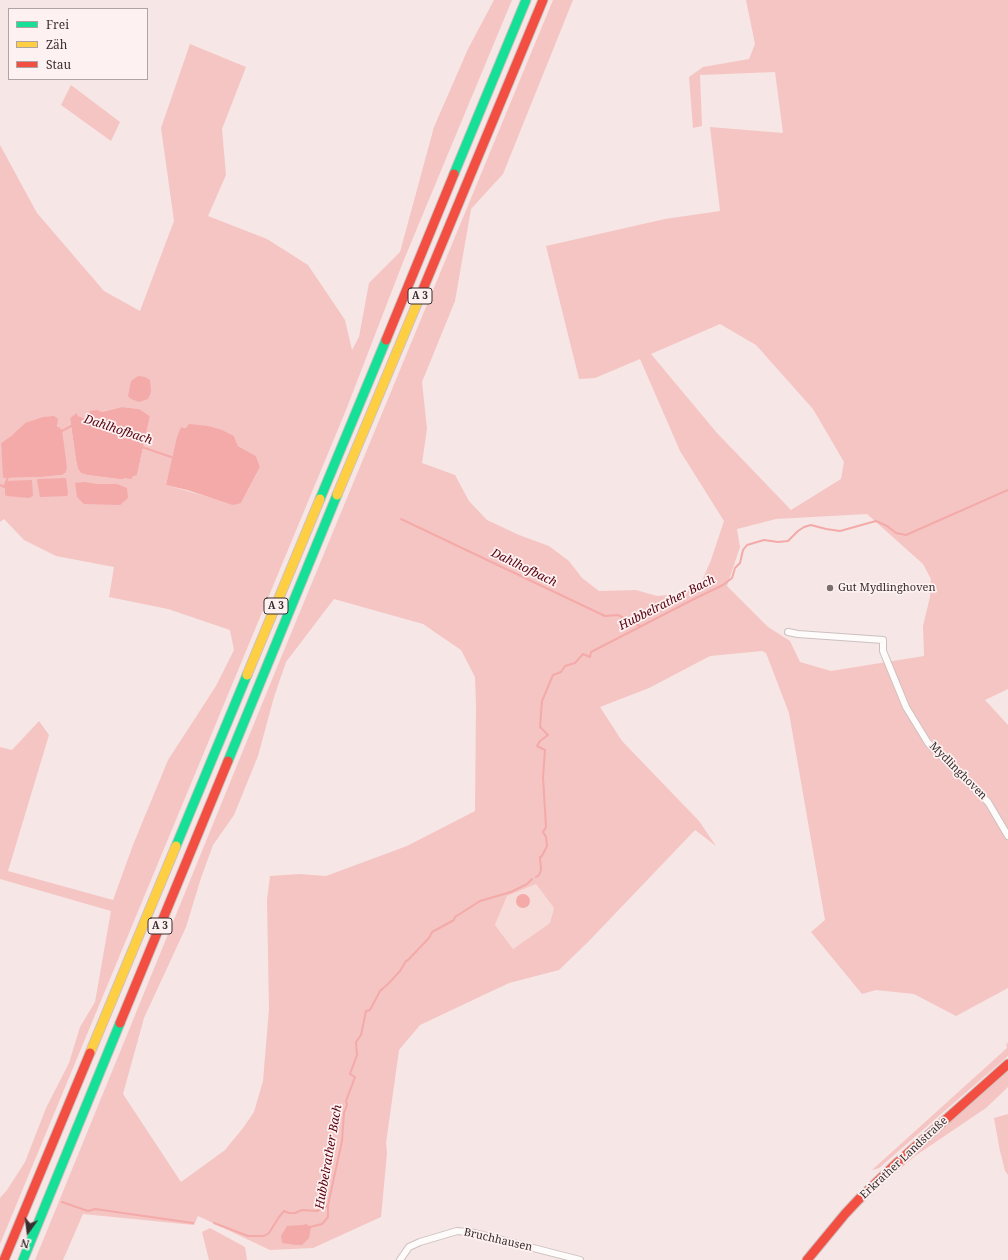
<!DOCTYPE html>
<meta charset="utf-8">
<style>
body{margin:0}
#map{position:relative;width:1008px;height:1260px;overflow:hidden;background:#f6e6e5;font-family:"Noto Serif",serif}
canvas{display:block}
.legend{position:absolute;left:8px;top:8px;width:140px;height:72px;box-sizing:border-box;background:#fdf2f1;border:1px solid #afa4a3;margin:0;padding:5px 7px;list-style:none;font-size:12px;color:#392f2e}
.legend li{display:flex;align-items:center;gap:8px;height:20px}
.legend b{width:20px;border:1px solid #afa4a3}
.north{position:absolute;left:8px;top:1212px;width:40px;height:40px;-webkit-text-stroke:3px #fdf2f1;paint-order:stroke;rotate:194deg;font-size:11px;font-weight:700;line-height:16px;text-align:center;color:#392f2e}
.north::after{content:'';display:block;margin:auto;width:14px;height:18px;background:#392f2e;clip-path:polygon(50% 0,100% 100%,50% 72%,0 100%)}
</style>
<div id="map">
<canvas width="1008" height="1260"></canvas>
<ul class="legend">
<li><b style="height:5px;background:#16e098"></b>Frei</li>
<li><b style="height:5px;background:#ffcf43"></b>Zäh</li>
<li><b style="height:5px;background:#f24e42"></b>Stau</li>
</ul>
<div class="north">N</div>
</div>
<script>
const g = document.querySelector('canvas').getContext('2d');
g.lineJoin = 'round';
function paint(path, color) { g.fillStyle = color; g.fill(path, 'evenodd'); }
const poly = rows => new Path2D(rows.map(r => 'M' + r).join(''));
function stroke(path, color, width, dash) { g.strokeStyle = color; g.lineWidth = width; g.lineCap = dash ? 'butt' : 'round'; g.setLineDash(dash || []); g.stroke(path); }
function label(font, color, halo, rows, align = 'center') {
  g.font = font + ' "Noto Serif",serif'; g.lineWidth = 3.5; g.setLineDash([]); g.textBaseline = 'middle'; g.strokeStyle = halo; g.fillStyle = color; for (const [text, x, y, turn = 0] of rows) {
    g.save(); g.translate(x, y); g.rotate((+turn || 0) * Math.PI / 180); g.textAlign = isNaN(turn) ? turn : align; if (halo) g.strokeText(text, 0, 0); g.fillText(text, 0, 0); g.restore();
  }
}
const built = poly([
 [536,884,554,908,550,923,513,949,495,925,507,896]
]);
const green = poly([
 [494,0,512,0,403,262,346,410,0,1244,0,1198,7,1190,25,1162,46,1108,69,1063,80,1027,95,1002,111,911,0,879,0,747,12,750,39,721,49,735,8,871,113,900,133,845,168,760,216,686,234,650,230,630,168,609,109,597,114,567,56,556,24,540,4,519,0,522,0,145,37,213,104,291,140,311,174,221,161,128,190,44,246,67,222,129,226,175,208,216,267,239,308,265,345,320,352,350,359,337,369,283,400,252,434,127,468,49],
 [122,407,139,409,150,416,137,475,132,477,119,479,87,475,81,473,78,469,76,460,70,418,78,414,78,416,82,418,86,417,90,412,94,411,102,412],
 [25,423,57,424,58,427,60,428,67,467,62,475,42,477,4,478,1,443,11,436],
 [181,427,234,436,238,446,256,456,260,467,241,503,212,498,166,485],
 [553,0,573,0,503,174,471,209,455,301,422,382,427,429,422,463,455,475,469,501,487,520,519,535,549,546,569,561,582,578,599,591,636,590,657,596,683,594,701,583,711,560,724,521,680,451,640,359,595,378,579,379,546,246,665,219,720,211,710,127,783,133,775,72,700,75,702,126,693,128,689,77,703,67,749,59,755,44,746,0,1008,0,1008,689,985,700,1008,725,1008,988,956,1016,914,994,876,990,862,994,811,932,825,920,789,713,766,653,762,651,710,656,649,688,600,707,622,741,699,821,716,846,695,830,588,942,559,970,509,983,420,1025,399,1050,386,1143,387,1153,381,1217,313,1248,270,1250,198,1216,194,1225,83,1214,63,1260,35,1260,280,660],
 [720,324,756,345,813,409,844,462,841,479,791,510,717,433,651,354],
 [867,514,923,564,931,579,930,597,923,626,924,656,831,671,800,662,790,641,768,627,727,586,740,547,737,529,776,519],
 [334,599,423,624,461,650,475,677,476,705,475,811,407,846,326,876,299,874,270,876,267,900,269,1009,263,1081,254,1112,243,1128,225,1150,181,1182,123,1094,144,1018,186,927,201,878,213,845,234,815,258,756,274,697,286,662],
 [536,884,554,908,550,923,513,949,495,925,507,896],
 [71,85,120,122,111,141,61,105],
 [1006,1042,1008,1044,1008,1056,879,1168,872,1170,1007,1048],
 [1008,1068,1008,1087,986,1108,915,1156,885,1182,858,1208,880,1184],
 [1008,1114,1008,1175,1005,1171,1000,1151,994,1118],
 [210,1228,245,1247,247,1260,209,1260,202,1232]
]);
const water = poly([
 [138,376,145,377,150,380,151,392,148,399,139,402,131,399,128,396,131,381],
 [122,407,139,409,150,416,137,475,132,477,132,479,124,478,123,479,119,479,87,475,81,473,78,469,76,460,70,418,77,413,78,416,83,418,88,417,90,411,97,410,102,412],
 [54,416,58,419,57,426,60,428,62,430,67,467,66,472,62,475,42,477,4,478,3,477,1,443,11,436,25,423,43,417],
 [189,424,208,426,222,430,234,436,238,446,256,456,260,467,241,503,233,505,187,490,166,485,177,437,181,427,186,428],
 [66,478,68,494,67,496,40,497,37,480,38,479],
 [32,480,33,496,29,498,7,496,5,495,5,481],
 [84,482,97,484,117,484,127,488,128,498,120,505,84,504,77,497,75,483],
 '516 901a7 7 0 1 1 14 0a7 7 0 1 1-14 0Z',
 [306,1224,311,1227,309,1238,302,1245,296,1245,282,1243,281,1236,287,1226,303,1225]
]);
const stream = poly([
 [60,432,73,425],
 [142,447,174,458],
 [0,485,4,487,8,477],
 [401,519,605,616,618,615,633,623,640,626],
 [536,877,539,875,541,870,540,857,542,856,547,846,546,837,543,832,546,827,543,777,545,750,537,746,540,741,548,735,540,727,542,701,553,675,561,672,565,666,575,663,583,654,590,657,591,652,692,600,723,585,732,578,735,568,740,563,743,550,747,545,764,540,778,542,788,541,798,531,804,527,811,525,826,529,840,531,876,521,887,526,896,533,906,535,1008,490],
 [62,1202,88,1211,95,1209,193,1223],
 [214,1223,248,1236,264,1236,269,1233,279,1217,284,1211,289,1213,295,1213,302,1210,317,1211,327,1206],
 [310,1227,322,1224,328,1217,328,1205,342,1141,344,1113,347,1105,346,1101,355,1077,350,1074,357,1055,356,1042,361,1035,366,1011,370,1010,380,991,389,983,400,971,406,961,408,960,429,938,432,932,454,920,455,917,480,901,511,892,527,884,532,879]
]);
const street = poly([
 [788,632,798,634,883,640,883,651,906,707,928,743,988,802,1008,836],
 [400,1260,409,1247,420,1242,457,1231,475,1233,580,1260]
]);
const fast = poly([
 [454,174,526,0],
 [320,499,386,340],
 [228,761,337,495],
 [176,846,247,675],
 [23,1260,120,1023]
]);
const slow = poly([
 [337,495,421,294],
 [247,675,320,499],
 [90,1053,176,846]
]);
const jam = poly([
 [421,294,543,0],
 [386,340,454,174],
 [120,1023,228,761],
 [4,1260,90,1053],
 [807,1260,845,1214,860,1198,898,1162,1008,1064]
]);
const markers = [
 [830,588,4,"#7b6f6e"]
];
const shields = [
 [420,296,24],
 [276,606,24],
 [160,926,24]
];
const shieldNames = [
 ["A 3",420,296],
 ["A 3",276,606],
 ["A 3",160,926]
];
const poiNames = [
 ["Gut Mydlinghoven",838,588]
];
const streetNames = [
 ["Mydlinghoven",958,771,45],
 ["Erkrather Landstraße",904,1158,-43],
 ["Bruchhausen",498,1240,13]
];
const waterNames = [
 ["Dahlhofbach",118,430,18],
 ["Dahlhofbach",524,568,26],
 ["Hubbelrather Bach",667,603,-27],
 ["Hubbelrather Bach",329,1157,-80]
];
paint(built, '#f7dbd9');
paint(green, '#f5c5c3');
paint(water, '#f3aaa9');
stroke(stream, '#f3aaa9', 2);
stroke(street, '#cdc1c0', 8);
stroke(fast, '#cdc1c0', 11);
stroke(slow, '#cdc1c0', 11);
stroke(jam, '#cdc1c0', 11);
stroke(street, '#fefbfb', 6);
stroke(fast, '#16e098', 9);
stroke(slow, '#ffcf43', 9);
stroke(jam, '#f24e42', 9);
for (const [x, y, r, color] of markers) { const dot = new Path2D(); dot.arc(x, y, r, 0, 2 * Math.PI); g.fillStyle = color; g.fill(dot); stroke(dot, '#fdf2f1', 1.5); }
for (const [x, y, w] of shields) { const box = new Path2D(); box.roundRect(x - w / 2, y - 8, w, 16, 3); g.fillStyle = '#fdf2f1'; g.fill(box); stroke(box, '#392f2e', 1); }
label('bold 10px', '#392f2e', null, shieldNames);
label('11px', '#392f2e', '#fdf2f1', poiNames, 'left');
label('11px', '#392f2e', '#fdf2f1', streetNames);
label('italic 12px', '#59000f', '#fdf2f1', waterNames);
</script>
